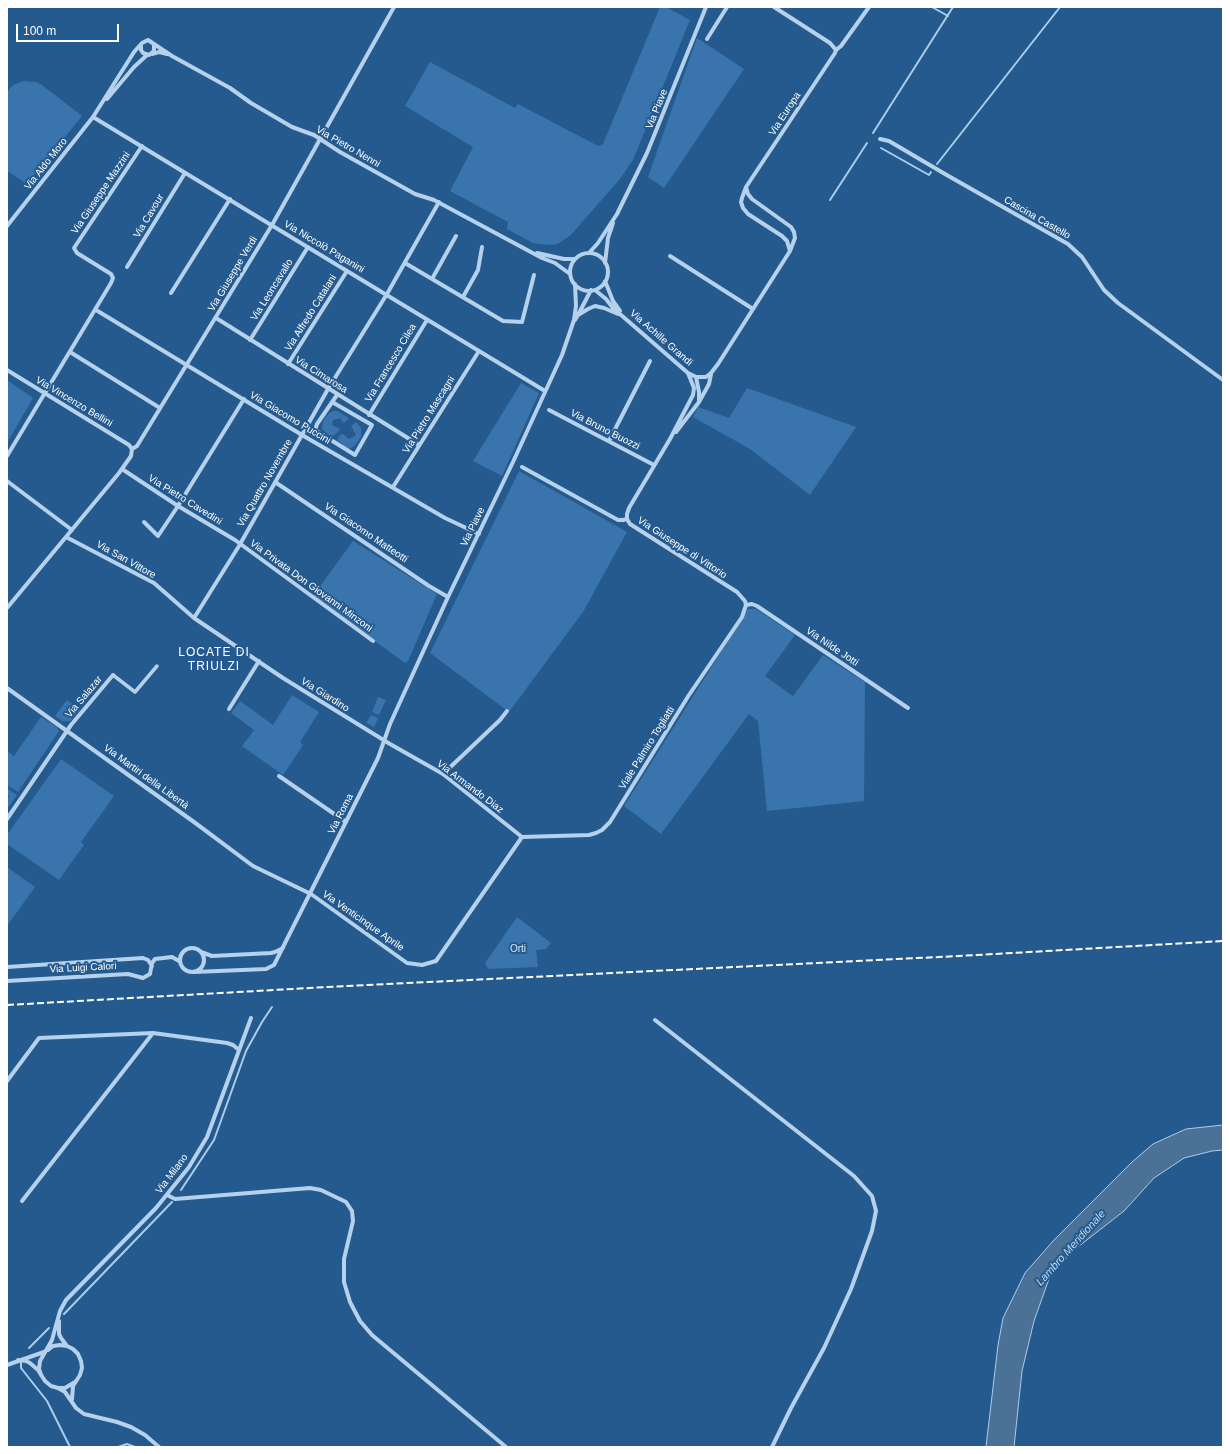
<!DOCTYPE html>
<meta charset="utf-8">
<style>
body{margin:0}
#map{position:relative;width:1230px;height:1454px;overflow:hidden;background:#255a8f;font-family:Helvetica,sans-serif}
canvas{display:block}
.frame{position:absolute;inset:0;border:8px solid #fff;pointer-events:none}
.scale{position:absolute;left:16px;top:24px;width:103px;height:18px;box-sizing:border-box;border:2px solid #fff;border-top:0;padding-left:5px;font-size:12px;line-height:14px;white-space:nowrap;color:#fff;-webkit-text-stroke:3px #255a8f;paint-order:stroke}
</style>
<div id="map">
<canvas width="1230" height="1454"></canvas>
<div class="frame"></div>
<div class="scale">100 m</div>
</div>
<script>
const g = document.querySelector('canvas').getContext('2d');
g.lineJoin = 'round';
function paint(path, color) { g.fillStyle = color; g.fill(path, 'evenodd'); }
const poly = rows => new Path2D(rows.map(r => 'M' + r).join(''));
function stroke(path, color, width, dash) { g.strokeStyle = color; g.lineWidth = width; g.lineCap = dash ? 'butt' : 'round'; g.setLineDash(dash || []); g.stroke(path); }
function label(font, color, halo, rows, align = 'center') {
  g.font = font + ' Helvetica,sans-serif'; g.lineWidth = 4; g.setLineDash([]); g.textBaseline = 'middle'; g.strokeStyle = halo; g.fillStyle = color; for (const [text, x, y, turn = 0] of rows) {
    g.save(); g.translate(x, y); g.rotate((+turn || 0) * Math.PI / 180); g.textAlign = isNaN(turn) ? turn : align; if (halo) g.strokeText(text, 0, 0); g.fillText(text, 0, 0); g.restore();
  }
}
const green = poly([
 [660,7,666,7,690,20,633,160,620,179,570,236,557,244,549,245,533,243,507,229,508,222,450,191,473,147,405,106,430,62,515,108,518,104,598,146,603,144],
 [697,38,744,69,664,188,648,177],
 [24,81,36,82,42,85,82,116,27,184,7,171,7,92,13,85],
 [7,380,33,398,7,443],
 [521,383,539,393,502,476,473,461],
 [747,388,856,427,810,495,750,449,693,417,698,407,729,418],
 [333,411,337,411,349,418,344,423,341,420,341,418,333,420,332,425,340,429,338,432,332,437,326,433,322,429,323,421,328,414],
 [356,422,361,428,361,437,354,446,349,449,337,440,340,435,343,434,349,439,356,435,351,426],
 [519,471,627,532,583,612,509,712,430,653],
 [353,541,437,594,408,661,405,663,313,596],
 [748,609,756,609,795,635,765,676,793,696,823,655,865,682,864,801,767,811,758,721,749,714,661,834,624,806],
 [292,695,319,712,300,742,303,745,283,775,242,746,254,730,231,713,240,701,273,725],
 [378,697,386,700,379,715,372,712],
 [67,700,80,710,70,721,62,721,55,716],
 [371,715,378,718,374,727,366,723],
 [41,717,57,727,59,731,18,792,7,785,7,751,14,756],
 [61,759,114,796,81,842,84,845,59,880,7,844,7,832,9,832],
 [7,788,17,795,7,809,7,800,9,796,7,794],
 [7,867,35,887,7,926,7,878,8,876,7,874],
 [517,917,551,943,546,949,536,950,538,967,488,969,485,963]
]);
const water = poly([
 [1223,1125,1223,1150,1212,1151,1184,1158,1154,1178,1124,1211,1074,1250,1050,1276,1034,1321,1022,1371,1014,1447,986,1447,998,1345,1003,1318,1025,1273,1054,1240,1132,1162,1153,1144,1186,1129,1223,1125]
]);
const stream = poly([
 [932,7,948,16],
 [873,133,953,7],
 [881,148,929,175,931,172],
 [937,164,1060,7],
 [830,200,867,143],
 [181,1190,214,1140,246,1051,262,1022,272,1007],
 [64,1314,172,1202],
 [29,1348,49,1328],
 [21,1362,21,1368,47,1401,70,1447],
 [118,1447,127,1444,135,1447]
]);
const pedestrian = poly([
 [113,675,135,692,157,666]
]);
const minor = poly([
 [774,7,830,43,836,50,835,53,746,187,742,198,741,202,743,208,748,214,782,236,787,241,790,251],
 [707,39,727,7],
 [141,46,141,50,143,53,149,55,154,51,154,45],
 [836,50,841,46,869,7],
 [152,54,159,52,167,54],
 [107,99,134,67,147,55],
 [93,117,545,391],
 [880,139,889,141,945,174,1068,244,1082,257,1104,290,1118,303,1223,380],
 [7,226,93,117,134,52,142,43,148,40,172,56,230,88,251,103,292,127,314,135,340,152,415,194,434,200,542,258,555,263,570,274],
 [537,253,564,259,575,259],
 [589,253,598,243,617,214,647,153,706,7],
 '570 272a19 19 0 1 1 38 0a19 19 0 1 1-38 0Z',
 [670,256,753,309],
 [405,263,503,321,522,322,534,275],
 [605,263,608,238,613,223],
 [127,267,185,173],
 [432,279,456,236],
 [605,281,613,301,620,311],
 [595,290,606,299,613,308,688,373,696,377,706,377,711,373,718,364,790,251,795,238,794,232,791,227,752,199,748,194,746,187],
 [171,293,230,199],
 [463,297,478,270,482,247],
 [96,310,302,435,445,518,479,534],
 [578,315,591,290],
 [216,318,419,445],
 [575,320,578,315,588,309,595,306,604,308,618,314],
 [250,340,308,247],
 [70,352,160,408],
 [288,364,347,271],
 [7,370,129,445,132,449],
 [696,377,699,392,699,401],
 [332,402,372,425,355,455,315,430,317,424,337,395],
 [549,410,654,465],
 [369,415,427,320],
 [676,432,699,402,709,384,711,374],
 [609,441,650,361],
 [7,456,111,283,113,278,111,274,77,253,74,248,142,146],
 [522,467,618,520,623,520,627,519],
 [122,469,178,506,235,540,373,641],
 [7,481,72,530],
 [275,482,429,586,448,597],
 [393,487,479,351],
 [627,519,627,514,629,508,670,439,693,395,694,388,688,373],
 [627,519,630,524,737,592,745,601,746,605],
 [144,522,158,536,178,506,244,399],
 [66,537,154,583,194,618,283,678,390,744,443,774,522,837],
 [746,605,752,604,757,606,908,708],
 [7,608,119,473,131,456,132,449,137,446,272,225,394,7],
 [194,618,239,546,328,389,387,294,439,202],
 [7,688,194,822,253,866,311,894,407,963,422,965,436,961,522,837],
 [229,709,259,661],
 [443,774,500,720,507,711],
 [279,776,346,822],
 [7,819,71,725,113,675],
 [522,837,589,835,596,833,602,830,610,822,689,695,742,617,746,605],
 '180 960a12 12 0 1 1 24 0a12 12 0 1 1-24 0Z',
 [201,952,212,956,271,953,275,952,283,948],
 [7,967,143,958,148,960,152,966],
 [194,972,266,969,274,965,276,961,378,758,390,724,448,597,513,462,562,355,574,320,576,306,575,284],
 [7,981,128,974,143,978,150,974,152,963,155,959,172,957,179,961],
 [655,1020,854,1176,872,1196,876,1211,872,1231,851,1289,824,1348,791,1408,772,1447],
 [7,1081,39,1038,153,1033,227,1043,233,1045,239,1050],
 [167,1195,175,1199,310,1188,321,1190,346,1202,352,1211,353,1221,344,1259,344,1282,350,1302,360,1321,372,1335,506,1447],
 [22,1201,153,1033],
 [59,1321,59,1334,61,1338,67,1346,73,1349,78,1354,81,1361,82,1368,80,1375,73,1386,72,1399],
 [48,1350,53,1346,60,1345,67,1346],
 [18,1360,26,1361,30,1363,38,1370,45,1381,51,1386,58,1388,65,1388,75,1382],
 [7,1365,44,1352],
 [41,1375,39,1369,40,1361,52,1340,60,1311,66,1300,156,1208,189,1167,207,1137,251,1018],
 [58,1388,65,1392,76,1408,84,1414,117,1422,131,1427,145,1435,159,1447]
]);
const rail = poly([
 [7,1005,327,987,959,956,1223,941]
]);
const streetNames = [
 ["Via Piave",657,109,-68],
 ["Via Europa",785,114,-57],
 ["Via Pietro Nenni",348,147,30],
 ["Via Aldo Moro",46,164,-52],
 ["Via Giuseppe Mazzini",101,193,-56],
 ["Via Cavour",149,216,-59],
 ["Cascina Castello",1037,218,30],
 ["Via Niccolò Paganini",324,247,31],
 ["Via Giuseppe Verdi",233,274,-59],
 ["Via Leoncavallo",272,290,-58],
 ["Via Alfredo Catalani",311,313,-58],
 ["Via Achille Grandi",661,338,41],
 ["Via Francesco Cilea",391,363,-59],
 ["Via Cimarosa",321,375,32],
 ["Via Vincenzo Bellini",74,402,31],
 ["Via Pietro Mascagni",429,415,-58],
 ["Via Giacomo Puccini",290,418,31],
 ["Via Bruno Buozzi",605,430,27],
 ["Via Quattro Novembre",265,483,-60],
 ["Via Pietro Cavedini",185,500,32],
 ["Via Piave",473,527,-64],
 ["Via Giacomo Matteotti",366,533,34],
 ["Via Giuseppe di Vittorio",682,548,33],
 ["Via San Vittore",126,560,29],
 ["Via Privata Don Giovanni Minzoni",311,586,36],
 ["Via Nilde Jotti",832,647,34],
 ["Via Giardino",325,695,32],
 ["Via Salazar",84,697,-50],
 ["Viale Palmiro Togliatti",647,748,-58],
 ["Via Martiri della Libertà",146,777,36],
 ["Via Armando Diaz",470,787,37],
 ["Via Roma",341,814,-63],
 ["Via Venticinque Aprile",363,921,35],
 ["Via Luigi Calori",83,968,-3],
 ["Via Milano",172,1174,-53]
];
const parkNames = [
 ["Orti",518,949]
];
const waterNames = [
 ["Lambro Meridionale",1071,1248,-48]
];
const quarterNames = [
 ["LOCATE DI",214,653],
 ["TRIULZI",214,667]
];
paint(green, '#3974ac');
paint(water, '#4c7196');
stroke(water, '#aacdec', 1);
stroke(stream, '#aacdec', 2);
stroke(pedestrian, '#b5d1eb', 3.5);
stroke(minor, '#b5d1eb', 4);
stroke(rail, '#fff', 2, [7, 3]);
label('10px', '#fff', '#255a8f', streetNames);
label('10px', '#daeaf9', '#255a8f', parkNames);
label('italic 11px', '#c1dbf2', '#255a8f', waterNames);
g.letterSpacing = '1px';
label('12px', '#fff', '#255a8f', quarterNames);
g.letterSpacing = '0px';
</script>
